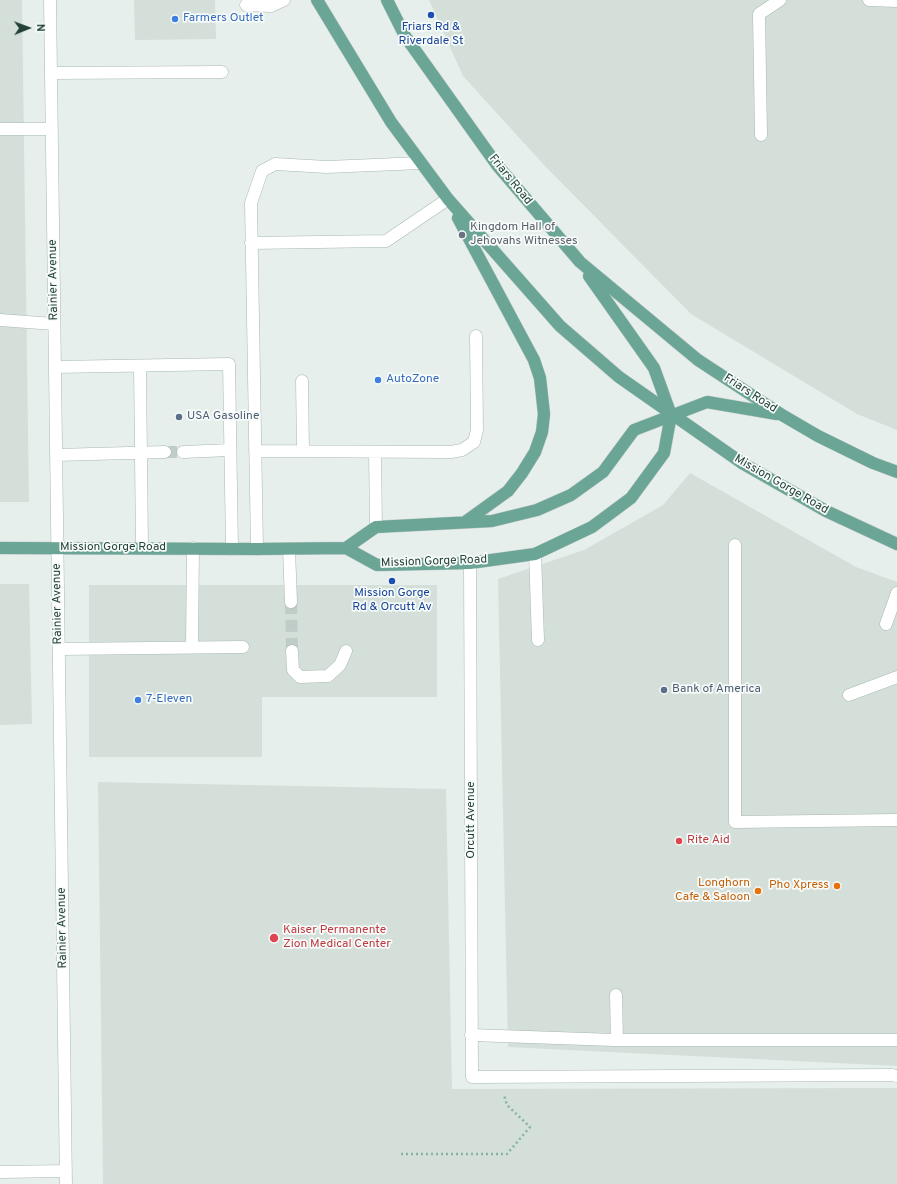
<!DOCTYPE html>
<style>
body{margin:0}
#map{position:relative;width:897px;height:1184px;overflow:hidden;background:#e6efeb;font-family:Overpass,sans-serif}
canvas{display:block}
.north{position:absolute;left:8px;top:8px;width:40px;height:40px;-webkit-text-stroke:3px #f7fbf9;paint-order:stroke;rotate:89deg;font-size:11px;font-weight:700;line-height:16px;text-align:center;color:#24423a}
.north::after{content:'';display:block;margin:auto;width:14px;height:18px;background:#24423a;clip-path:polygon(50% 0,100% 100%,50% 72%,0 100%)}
</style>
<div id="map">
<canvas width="897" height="1184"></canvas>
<div class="north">N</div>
</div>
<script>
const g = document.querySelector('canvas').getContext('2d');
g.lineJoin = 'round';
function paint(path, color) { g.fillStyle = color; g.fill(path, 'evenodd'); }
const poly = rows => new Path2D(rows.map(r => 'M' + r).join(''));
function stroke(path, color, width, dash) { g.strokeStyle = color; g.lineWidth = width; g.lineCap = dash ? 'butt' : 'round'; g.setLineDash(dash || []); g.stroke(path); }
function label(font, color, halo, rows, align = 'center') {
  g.font = font + ' Overpass,sans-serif'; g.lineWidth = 3.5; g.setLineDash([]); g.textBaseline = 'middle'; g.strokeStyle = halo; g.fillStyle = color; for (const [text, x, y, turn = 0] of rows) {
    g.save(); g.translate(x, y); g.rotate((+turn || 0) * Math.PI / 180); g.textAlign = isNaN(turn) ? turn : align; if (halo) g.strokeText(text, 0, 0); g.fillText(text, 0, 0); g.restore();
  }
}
const built = poly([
 [0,0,22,0,29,502,0,502],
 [134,0,215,0,216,39,135,40],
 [429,0,897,0,897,430,857,414,691,314,543,164,463,76],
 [690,473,856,567,897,582,897,1066,508,1047,498,579,584,550,663,505],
 [0,584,29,584,32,724,0,725],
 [89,585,437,585,437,697,262,697,262,757,89,757],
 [98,782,446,789,452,1089,897,1088,897,1184,103,1184]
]);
const minorTunnel = poly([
 [165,452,183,452],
 [291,602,292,651]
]);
const path = poly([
 [401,1154,507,1154,530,1127,507,1105,504,1095]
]);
const minor = poly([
 [50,0,66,1184],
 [869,0,897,1],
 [246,5,271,6,284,0],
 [51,73,222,72],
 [0,129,51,129],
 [761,135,759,14,780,0],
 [251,243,386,241,448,199],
 [0,320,54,324],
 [140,366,142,548],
 [55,367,229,364,232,549],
 [302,381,303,451],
 [255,451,451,452,462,450,474,442,477,430,476,336],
 [183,452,230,450],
 [375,452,376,527],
 [56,455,165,452],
 [735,545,735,822,897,820],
 [257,549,251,203,262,171,275,164,327,167,421,163],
 [289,549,291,602],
 [535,554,538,640],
 [470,563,472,1077,892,1075,897,1076],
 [886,624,897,593],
 [192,647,193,548],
 [59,649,243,647],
 [292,651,293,670,300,677,328,676,340,665,346,651],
 [849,695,897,677],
 [616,995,617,1040],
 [471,1035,614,1040,897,1040],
 [0,1172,66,1171]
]);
const major = poly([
 [317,0,391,122,448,199,560,326,619,377,742,463,826,511,897,544],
 [387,0,405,36,497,165,580,262,698,360,782,415,818,436,873,463,897,472],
 [458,218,534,360,540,378,544,414,542,432,535,452,522,473,508,491,465,522],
 [589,276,654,368,671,415],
 [0,548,257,549,346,548,377,565,470,563,535,554,592,527,631,498,664,453,671,415],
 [346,548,376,527,492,521,537,510,571,495,603,472,634,430,707,402,777,414]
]);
const markers = [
 [431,15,4,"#1a4fb4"],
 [175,19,4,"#3f7fe0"],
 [462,235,4,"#6b7280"],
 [378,380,4,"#3f7fe0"],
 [179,417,4,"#5c6f8a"],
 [392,581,4,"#1a4fb4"],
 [664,690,4,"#5c6f8a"],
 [138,700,4,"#3f7fe0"],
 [679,841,4,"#e0444e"],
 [837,886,4,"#e8710a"],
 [758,891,4,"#e8710a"],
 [274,938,5,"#e0444e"]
];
const shopNames = [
 ["Farmers Outlet",183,19],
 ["AutoZone",386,380],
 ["7-Eleven",146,700]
];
const transitNames = [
 ["Friars Rd &",431,28],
 ["Riverdale St",431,42],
 ["Mission Gorge",392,594],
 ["Rd & Orcutt Av",392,608]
];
const streetNames = [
 ["Friars Road",510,180,51],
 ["Rainier Avenue",54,280,-91],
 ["Friars Road",750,394,33],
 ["Mission Gorge Road",781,485,30],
 ["Mission Gorge Road",113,548],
 ["Mission Gorge Road",434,562,-2],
 ["Rainier Avenue",58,604,-91],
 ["Orcutt Avenue",472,820,-90],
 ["Rainier Avenue",63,928,-91]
];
const worshipNames = [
 ["Kingdom Hall of",470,228],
 ["Jehovahs Witnesses",470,242]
];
const serviceNames = [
 ["USA Gasoline",187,417],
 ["Bank of America",672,690]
];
const healthNames = [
 ["Rite Aid",687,841],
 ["Kaiser Permanente",283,931],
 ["Zion Medical Center",283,945]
];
const foodNames = [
 ["Longhorn",750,884],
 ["Cafe & Saloon",750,898],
 ["Pho Xpress",829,886]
];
paint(built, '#d4dfda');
stroke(minorTunnel, '#bfccc8', 12, [12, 6]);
stroke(minor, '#a8b8b2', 13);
stroke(major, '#c2cac8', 13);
stroke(path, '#86b3a5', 2.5, [2, 3]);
stroke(minor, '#fff', 12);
stroke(major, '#6aa596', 12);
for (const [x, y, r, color] of markers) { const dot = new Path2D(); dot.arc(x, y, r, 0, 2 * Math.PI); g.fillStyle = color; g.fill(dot); stroke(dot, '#f7fbf9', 1.5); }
label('12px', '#366cbe', '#f7fbf9', shopNames, 'left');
label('12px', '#164399', '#f7fbf9', transitNames);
label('12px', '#24423a', '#f7fbf9', streetNames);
label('12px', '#5b616d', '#f7fbf9', worshipNames, 'left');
label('12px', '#4e5e75', '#f7fbf9', serviceNames, 'left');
label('12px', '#be3a42', '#f7fbf9', healthNames, 'left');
label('12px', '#c56008', '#f7fbf9', foodNames, 'right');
</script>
